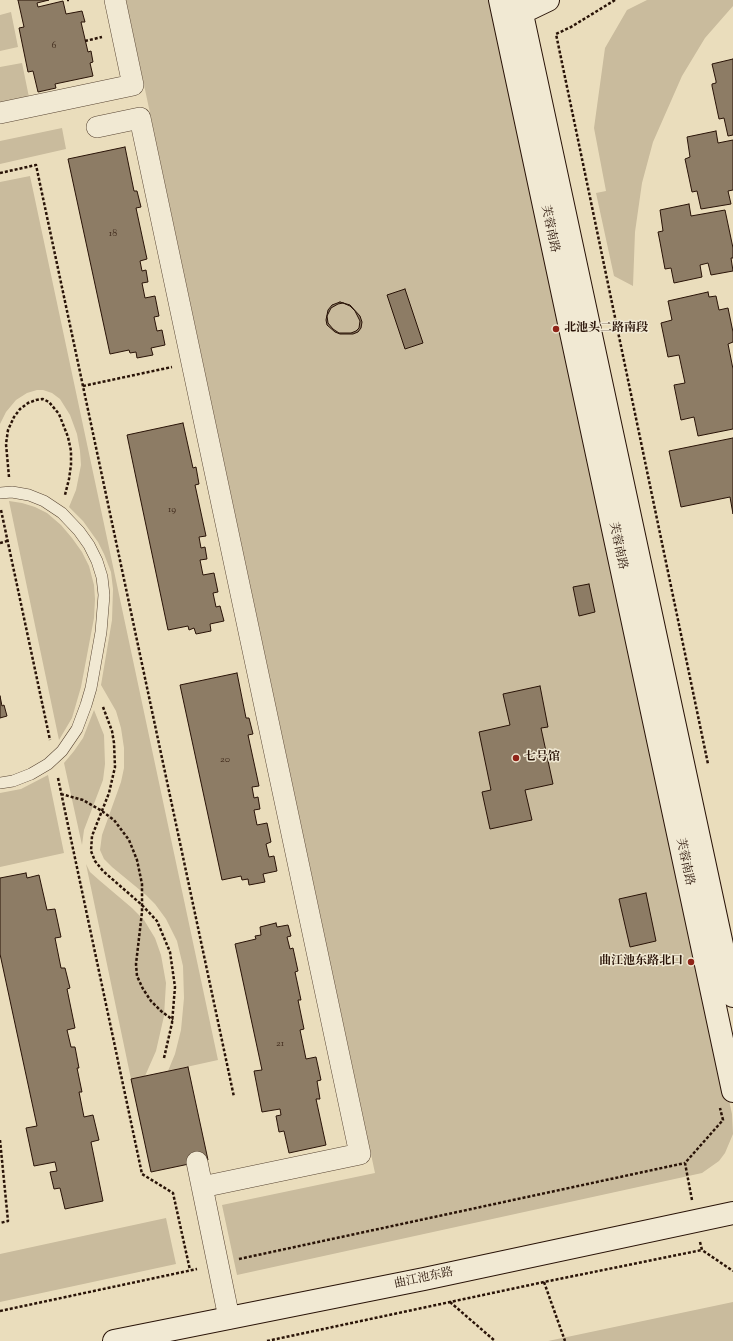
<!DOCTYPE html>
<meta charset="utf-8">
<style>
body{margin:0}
canvas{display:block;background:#eaddbc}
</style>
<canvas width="733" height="1341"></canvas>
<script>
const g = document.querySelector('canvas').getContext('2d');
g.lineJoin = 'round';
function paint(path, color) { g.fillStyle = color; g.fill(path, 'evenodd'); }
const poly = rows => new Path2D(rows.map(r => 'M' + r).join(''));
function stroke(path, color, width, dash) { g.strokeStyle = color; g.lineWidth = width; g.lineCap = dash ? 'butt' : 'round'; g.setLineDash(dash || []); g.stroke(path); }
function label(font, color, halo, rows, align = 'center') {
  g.font = font + ' "Sorts Mill Goudy","Noto Serif SC",serif'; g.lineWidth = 3; g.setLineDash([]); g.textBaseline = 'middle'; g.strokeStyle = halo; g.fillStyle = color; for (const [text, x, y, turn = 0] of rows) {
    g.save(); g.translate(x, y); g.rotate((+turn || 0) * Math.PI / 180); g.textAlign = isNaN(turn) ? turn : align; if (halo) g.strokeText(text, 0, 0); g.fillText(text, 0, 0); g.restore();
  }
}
const green = poly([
 [126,0,489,0,732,1114,733,1134,725,1153,719,1161,702,1173,237,1275,222,1205,375,1173],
 [647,0,733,0,733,6,705,38,682,76,653,142,642,183,635,232,633,286,614,276,596,193,606,191,594,128,605,48,627,10],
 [11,12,18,47,0,51,0,15],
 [22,63,30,102,0,108,0,67],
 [62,128,66,149,0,164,0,141],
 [30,176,218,1060,168,1071,175,1054,181,1030,184,998,183,966,177,941,166,919,155,904,146,895,112,867,104,859,100,850,102,835,121,782,124,768,124,748,121,728,116,711,101,685,112,620,113,589,111,572,104,554,98,542,83,521,69,507,76,490,81,465,80,451,77,434,70,415,60,399,52,393,43,390,37,390,27,393,16,400,6,412,0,424,0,182],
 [9,501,22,503,35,507,47,513,61,525,72,538,82,552,89,566,94,585,95,599,94,618,81,687,72,718,59,740],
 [94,710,104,735,105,764,103,780,84,830,82,845,64,763,74,751,83,738],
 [48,775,64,853,0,867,0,793,21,789],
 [86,864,90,872,99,880,132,908,144,920,155,938,161,955,166,983,164,1016,156,1051,145,1076,131,1079],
 [166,1218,176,1264,0,1302,0,1254],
 [733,1302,733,1341,548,1341]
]);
const building = poly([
 [18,0,49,0,37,3,38,7,63,1,66,14,82,11,85,22,81,22,88,52,91,51,93,62,90,63,93,76,55,84,56,88,38,92,33,71,28,72,19,28,24,27,18,0],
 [733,59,733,135,728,136,724,118,719,119,712,86,712,84,716,83,716,81,712,64,733,59],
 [716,131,718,143,733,140,733,190,728,191,731,204,701,209,697,191,692,192,685,159,690,157,687,137,716,131],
 [125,147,134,191,137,191,141,207,136,208,147,259,140,261,142,271,146,270,148,282,142,283,145,298,155,296,159,316,154,317,157,331,162,330,165,345,151,348,153,355,137,358,136,352,130,353,129,350,110,354,68,159,125,147],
 [689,204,691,216,725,210,733,248,733,258,731,258,733,271,711,275,708,263,700,265,702,277,674,283,671,268,665,269,660,242,658,232,663,231,660,210,689,204],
 [405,289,423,343,405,349,387,295,405,289],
 [708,292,709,297,716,296,719,310,728,308,733,332,733,342,728,344,733,369,733,429,698,436,694,417,681,420,674,385,685,383,679,355,668,357,661,323,672,320,668,301,708,292],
 [340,302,350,305,360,316,362,322,361,328,358,332,353,334,340,334,335,332,327,325,326,320,328,310,332,305,340,302],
 [343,303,350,306,355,311,360,321,359,328,356,331,351,333,339,333,333,329,328,323,327,316,331,308,338,304,343,303],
 [183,423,193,468,196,467,199,484,195,485,206,536,199,537,201,548,205,547,207,559,200,560,203,575,214,573,218,592,213,593,216,607,220,606,224,621,210,624,211,631,196,634,194,628,189,630,188,626,168,630,127,435,183,423],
 [733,438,733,514,730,497,681,507,669,451,733,438],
 [589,584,595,612,579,616,573,587,589,584],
 [237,673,246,718,249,718,253,734,248,735,259,786,252,787,254,798,258,797,260,809,254,810,257,825,267,823,271,842,266,844,269,857,274,856,277,871,263,874,265,882,249,885,248,879,242,880,241,876,222,880,180,685,237,673],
 [540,686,548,727,541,728,553,784,525,790,532,820,490,829,482,792,491,790,479,732,510,725,503,694,540,686],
 [0,696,2,706,4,705,7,716,0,718,0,696],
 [26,873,27,878,39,875,47,910,55,909,61,937,55,938,61,968,65,968,70,988,67,989,75,1028,67,1030,71,1047,75,1047,79,1068,77,1068,82,1092,79,1092,84,1117,93,1115,99,1140,91,1142,103,1201,65,1209,60,1188,54,1189,50,1172,57,1171,55,1162,34,1166,26,1128,37,1126,0,954,0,878,26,873],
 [646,893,656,941,630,947,619,899,646,893],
 [276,923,277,927,288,925,291,936,287,937,290,949,293,948,298,971,295,972,301,1000,298,1000,304,1029,300,1030,306,1059,316,1057,321,1080,317,1081,320,1099,316,1099,326,1145,289,1153,284,1131,279,1132,276,1116,281,1115,280,1109,262,1112,254,1071,262,1070,235,944,256,939,255,936,261,935,260,927,276,923],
 [188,1067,208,1160,151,1172,131,1079,188,1067]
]);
const path = poly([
 [67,0,69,0],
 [615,0,571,27,556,34,708,764],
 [85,41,102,37],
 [0,173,36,165,234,1097],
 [83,386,172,367],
 [9,477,6,444,8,430,14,417,20,409,28,403,36,400,43,399,49,402,59,414,68,437,71,451,71,465,69,479,65,495],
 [1,510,50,740],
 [0,543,7,541],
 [103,707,112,731,114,743,115,767,109,793,92,836,91,851,95,861,103,871,142,905,157,921,170,952,175,987,172,1023,164,1058],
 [58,778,142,1174,173,1193,190,1270],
 [61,794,83,800,102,811,114,820,129,840,137,860,142,884,142,912,136,964,137,976,143,989,151,1001,161,1011,173,1020],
 [0,1140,8,1221,0,1223],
 [692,1200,685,1163,723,1120,720,1108],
 [700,1242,702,1250,733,1271],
 [239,1259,685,1163],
 [544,1282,565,1341],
 [450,1302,495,1341],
 [0,1311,197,1269],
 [267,1341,544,1282,702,1250]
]);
const lane = poly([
 [0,493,12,492,29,495,44,501,62,513,79,531,89,545,97,561,102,577,104,595,101,632,91,688,86,705,77,729,62,751,48,764,31,774,13,781,0,783]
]);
const street = poly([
 [0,113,133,85,115,0],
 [97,127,140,118,360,1154,202,1187],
 [197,1162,229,1318]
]);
const secondary = poly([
 [500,0,733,1091],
 [519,0,733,996],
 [521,13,548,0],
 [114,1341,424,1279,733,1213]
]);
const markers = [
 [556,329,4,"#8f2418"],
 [516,758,4,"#8f2418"],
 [691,962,4,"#8f2418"]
];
const numberNames = [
 ["6",54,46],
 ["18",113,234],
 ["19",172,510],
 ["20",225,760],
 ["21",280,1044]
];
const streetNames = [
 ["芙蓉南路",549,229,78],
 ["芙蓉南路",617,546,78],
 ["芙蓉南路",684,862,78],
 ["曲江池东路",424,1279,-12]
];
const poiNames = [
 ["北池头二路南段",564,329],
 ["七号馆",524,758],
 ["曲江池东路北口",683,962,"right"]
];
paint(green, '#c9bb9d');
paint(building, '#8d7c65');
stroke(building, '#291307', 1);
stroke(lane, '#594634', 12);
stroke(street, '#594634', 22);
stroke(secondary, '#291307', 24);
stroke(path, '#291307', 2.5, [3, 2]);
stroke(lane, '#f1e9d3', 11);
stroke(street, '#f1e9d3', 21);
stroke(secondary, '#f1e9d3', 22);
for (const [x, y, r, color] of markers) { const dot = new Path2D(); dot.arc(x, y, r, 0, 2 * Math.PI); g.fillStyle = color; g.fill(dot); stroke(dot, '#f1e9d3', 1.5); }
label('10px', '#422d1e', null, numberNames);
label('12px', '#291307', '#f1e9d3', streetNames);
label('bold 12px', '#291307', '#f1e9d3', poiNames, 'left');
</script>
